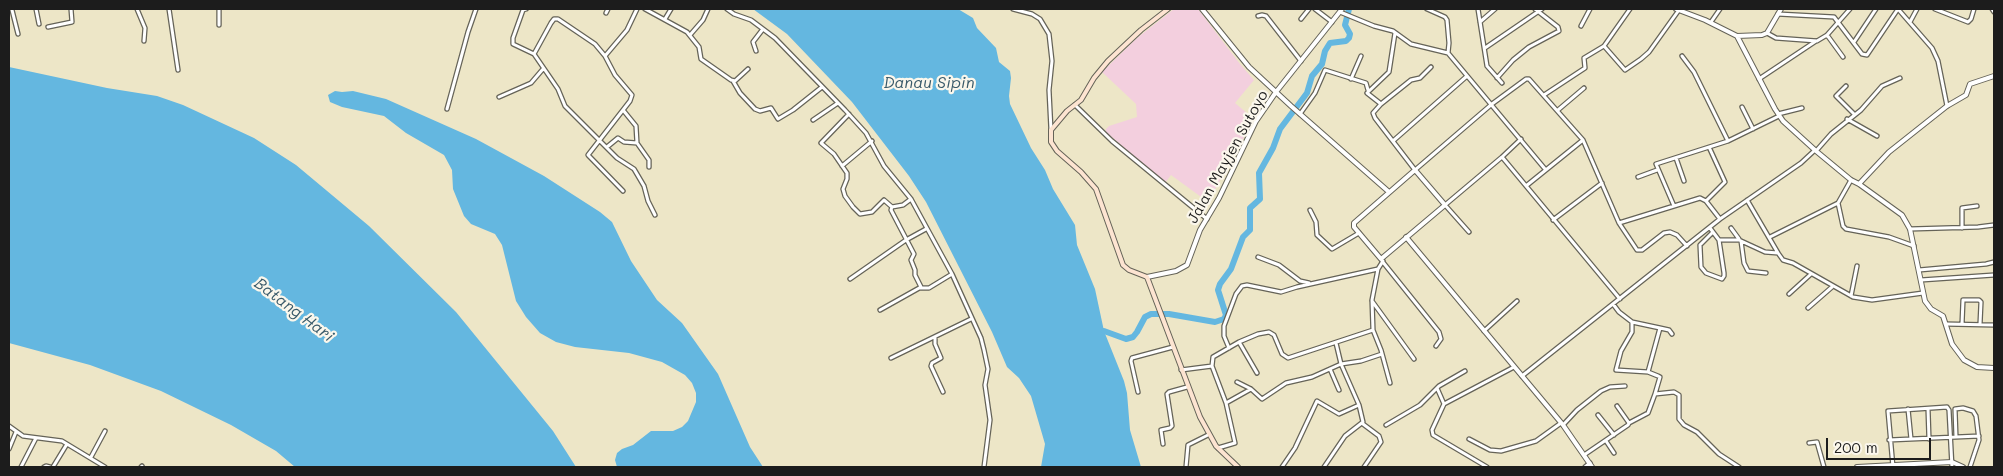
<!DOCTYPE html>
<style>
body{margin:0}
#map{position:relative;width:2003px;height:476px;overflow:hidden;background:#ede6c7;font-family:Mali,sans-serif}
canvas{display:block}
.frame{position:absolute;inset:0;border:10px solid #1c1c1c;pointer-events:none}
.scale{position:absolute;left:1826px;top:438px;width:105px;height:22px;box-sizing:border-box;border:2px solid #1c1c1c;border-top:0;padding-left:6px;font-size:15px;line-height:18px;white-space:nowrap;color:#1c1c1c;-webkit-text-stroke:4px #fbf7ec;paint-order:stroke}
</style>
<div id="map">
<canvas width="2003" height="476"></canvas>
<div class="frame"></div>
<div class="scale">200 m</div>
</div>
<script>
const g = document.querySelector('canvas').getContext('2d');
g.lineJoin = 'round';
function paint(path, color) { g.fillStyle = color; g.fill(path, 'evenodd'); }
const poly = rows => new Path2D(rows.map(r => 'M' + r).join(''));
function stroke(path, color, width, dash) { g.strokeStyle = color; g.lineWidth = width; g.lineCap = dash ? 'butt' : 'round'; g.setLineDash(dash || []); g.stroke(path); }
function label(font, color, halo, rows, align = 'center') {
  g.font = font + ' Mali,sans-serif'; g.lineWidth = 4.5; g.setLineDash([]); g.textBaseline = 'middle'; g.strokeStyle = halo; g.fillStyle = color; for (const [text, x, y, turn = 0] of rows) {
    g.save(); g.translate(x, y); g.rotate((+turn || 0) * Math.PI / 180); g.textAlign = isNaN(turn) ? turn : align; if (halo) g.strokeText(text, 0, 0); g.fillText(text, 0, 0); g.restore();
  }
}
const built = poly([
 [1174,9,1198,9,1240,64,1254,80,1235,103,1254,119,1208,202,1171,175,1165,183,1106,132,1106,129,1109,126,1137,117,1136,104,1102,72,1137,38]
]);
const water = poly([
 [753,9,958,9,973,18,977,28,996,48,999,62,1010,71,1011,78,1009,96,1010,104,1031,148,1045,170,1053,189,1075,225,1077,245,1095,289,1104,331,1124,381,1127,393,1130,430,1141,467,1041,467,1045,444,1031,396,1019,378,1007,367,992,332,926,202,909,176,852,102,787,34],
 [9,67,107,88,157,96,183,105,254,138,296,165,369,226,456,312,553,431,576,467,295,467,276,451,231,425,161,391,90,365,9,343],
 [335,91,342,92,353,91,386,99,476,139,544,176,600,212,612,222,631,261,657,300,682,323,718,374,750,447,763,467,617,467,615,460,617,453,622,449,633,445,651,431,673,431,682,427,688,421,696,402,696,393,692,383,685,375,662,362,629,353,575,347,556,342,540,333,526,317,516,301,502,245,495,234,471,224,464,216,453,189,452,170,444,155,406,133,384,116,342,107,330,102,328,95]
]);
const river = poly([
 [1104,331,1126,339,1133,337,1137,332,1145,317,1151,314,1169,314,1215,322,1224,319,1226,315,1218,290,1220,284,1231,269,1243,237,1250,230,1250,208,1260,199,1259,173,1273,148,1280,129,1307,93,1312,76,1322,64,1325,51,1330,43,1346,41,1349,38,1350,34,1345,25,1349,9]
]);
const minor = poly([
 [36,9,39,24],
 [137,9,145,28,144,41],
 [169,9,178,70],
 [526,9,523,10,513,38,513,44,534,54,558,89,565,106,617,158,634,169,644,186,648,201,655,215],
 [645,9,687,32,699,47,701,59,731,80,735,81,748,69],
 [727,9,734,14,751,20,775,38,845,110,866,133,884,166,911,199,952,274,981,338,984,350,988,369,985,385,990,420,984,467],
 [1013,9,1032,14,1040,19,1049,34,1052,61,1049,90,1051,130],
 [1315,9,1332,22],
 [1427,9,1445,17,1447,20,1449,43,1448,53],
 [1478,9,1487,66,1502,83],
 [1898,9,1932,48,1938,61,1947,106],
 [1935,9,1968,22,1971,19,1974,9],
 [1992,9,1994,12],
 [12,10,18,34],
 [1340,12,1374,26,1393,31,1411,44,1448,53,1545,169],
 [606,13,608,9],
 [1778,14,1834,17,1862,54,1867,55,1898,9],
 [1258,16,1262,15,1266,16,1301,61],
 [665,19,671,9],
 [1301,19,1309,9],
 [1480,22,1495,9],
 [1711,22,1720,9],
 [1910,22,1917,9],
 [219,25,219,9],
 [1581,26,1590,9],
 [48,27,72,22,71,9],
 [1767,33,1776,38,1817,41,1827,35,1850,9],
 [690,35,703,20,708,9],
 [1827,35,1843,57],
 [1854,42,1876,9],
 [1604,46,1625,70,1641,59,1649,52,1679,10],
 [1485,48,1542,9],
 [756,51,753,42,763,29],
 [534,54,551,23,554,19,558,19,595,44,605,56,615,75,632,95,630,101,588,155,623,191],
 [605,56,627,30,637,9],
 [1682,56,1694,72,1728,141],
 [1431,67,1420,78,1411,80,1381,104,1373,113,1375,118,1415,170,1492,104,1526,79,1529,79,1583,140,1619,223,1637,250,1642,250,1664,233,1670,232,1677,235,1687,246],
 [1497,78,1513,60,1529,47,1559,31,1558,27,1535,9],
 [1351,79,1361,56],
 [1759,79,1816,41],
 [733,81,740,93,755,109,760,111,771,108,778,119,793,110,822,87],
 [1846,86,1836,96,1854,114],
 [1544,95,1585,68,1584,58,1604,46,1630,9],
 [499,97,531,83,543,69],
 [1381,104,1367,93,1389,72,1395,33],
 [1075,105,1112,141,1207,219],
 [1742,107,1753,129],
 [447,109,468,32,476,9],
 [623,110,636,126,637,143,649,160,649,167],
 [1558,110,1584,88],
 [849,114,821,143,834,154,847,173,847,179,843,189,845,196,853,207,860,214,872,212,884,200,892,207],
 [1300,114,1315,93,1325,70,1366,83,1368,90],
 [1778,114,1802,108],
 [1847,119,1877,136],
 [813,120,838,103],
 [1393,141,1467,76],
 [607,147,618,138,624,142,637,143],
 [1816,151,1831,134,1861,110,1882,86,1900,78],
 [1502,157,1521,139],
 [1676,158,1684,181],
 [842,166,872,141],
 [1638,177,1657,170],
 [1526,186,1583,140],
 [1747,200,1778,253],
 [1706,201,1725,182,1709,147],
 [1838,203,1843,226,1846,229,1889,237,1914,246],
 [1674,206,1656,164,1728,141,1779,116],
 [1310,210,1316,222,1317,235,1332,249,1359,233],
 [1553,220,1602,183],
 [1619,223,1700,198,1706,201,1720,219],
 [1710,228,1719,240,1739,240,1765,252,1778,253,1783,260,1793,263,1853,297,1872,300,1923,293],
 [1731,228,1739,239],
 [1962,228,1962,208,1977,206],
 [1910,229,1978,227,1994,225],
 [1469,232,1445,205,1502,157,1620,299],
 [1712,233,1700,245,1701,267,1706,273,1722,279,1724,276,1724,273,1719,240],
 [1770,237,1838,203,1851,180],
 [1741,241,1744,263,1748,271,1766,273],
 [1258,257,1279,265,1300,281,1309,283],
 [1382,261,1439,332,1441,339,1436,346],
 [1919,270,1986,264,1994,262],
 [850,279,906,240,926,229],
 [1921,280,1994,275],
 [920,288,929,288,952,274],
 [1789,294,1811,274],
 [1851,296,1857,266],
 [1372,301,1414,359],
 [1613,304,1619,312,1632,322,1660,328,1648,372],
 [1808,308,1832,287],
 [880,310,921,287,915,275,915,270,911,260,914,254,891,210,892,207,903,205,911,199],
 [1632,322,1632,332,1621,351,1616,370,1648,372,1658,376,1660,377,1655,394],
 [1946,324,1993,325],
 [1962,324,1963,300,1979,300,1981,302,1980,324],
 [1660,328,1669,330,1672,334],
 [1373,330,1381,350,1390,383],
 [1484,331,1517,301],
 [935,338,935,344,941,358,932,363,931,366,943,392],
 [1239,342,1257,373],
 [1229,348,1224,336,1224,326,1236,294,1242,286,1247,285,1281,292,1297,287,1378,269],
 [891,358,971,319],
 [1212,366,1226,403,1235,443,1218,448],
 [1330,369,1339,390],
 [1181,370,1212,366,1213,357,1239,342,1258,334,1269,332,1274,335,1282,354,1288,358,1373,330,1372,300,1378,269,1383,261],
 [1522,376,1720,219,1801,163,1815,150],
 [1237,382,1251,389,1262,399,1286,383,1312,377,1341,364,1361,361,1382,354],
 [1437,388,1444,404,1432,430,1433,435,1487,467],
 [1138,392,1131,361,1132,358,1173,347],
 [1226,403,1251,389],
 [1444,404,1514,367],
 [1908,409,1911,439],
 [1928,409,1929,439],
 [1598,415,1614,435],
 [1629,423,1648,413,1655,394,1674,392,1679,395,1679,419,1684,425,1697,432,1719,454,1739,467],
 [1363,424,1379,436,1381,442,1364,467],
 [1386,425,1420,405,1439,386,1465,371],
 [1563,425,1577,410,1601,391,1610,387,1625,386],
 [9,426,23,436,62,441,105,467],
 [1956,437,1955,409,1963,408,1973,411,1976,416,1979,440,1970,467],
 [1469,439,1490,450,1501,451,1536,441,1561,423],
 [1889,440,1979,436],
 [1606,441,1614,453],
 [1809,443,1817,442,1824,467],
 [1163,444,1161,430,1170,428,1172,426,1167,394,1169,392,1187,387],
 [9,449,16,432],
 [1584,455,1628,425,1629,423,1617,406],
 [91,457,105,431],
 [21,467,36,438],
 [44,467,46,466,50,467],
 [53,467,67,444],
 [141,467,142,466],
 [1186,467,1188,445,1208,435],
 [1282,467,1295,448,1317,401,1339,414,1359,405],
 [1324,467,1345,436,1363,422,1359,405,1341,364,1336,343],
 [1585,467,1590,463],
 [1893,467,1888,411,1947,407,1949,410,1952,467]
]);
const tertiary = poly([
 [1202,9,1249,67,1291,106,1389,192],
 [1676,9,1705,20,1737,36,1775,109,1783,121,1816,151,1851,180,1859,184,1902,215,1910,229,1925,301,1931,309,1943,316,1952,344,1964,360,1977,367,1994,368],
 [1737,36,1762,35,1767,33,1781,9],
 [1415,170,1445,205,1381,259,1354,227,1354,223,1415,170],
 [1859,184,1889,152,1947,106,1966,95,1970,84,1994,76],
 [1406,237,1563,425,1592,467],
 [1147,277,1176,271,1187,265,1200,230,1219,198,1256,121,1276,92,1342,9],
 [1857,467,1952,462,1963,467]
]);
const secondary = poly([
 [1168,9,1141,30,1108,61,1094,78,1081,100,1067,111,1051,130,1051,142,1057,151,1081,172,1096,189,1123,265,1129,270,1147,277,1200,417,1216,446,1238,467]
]);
const streetNames = [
 ["Jalan Mayjen Sutoyo",1228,157,-61]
];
const waterNames = [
 ["Danau Sipin",929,83],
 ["Batang Hari",294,310,37]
];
paint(built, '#f3cfde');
paint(water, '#64b7e0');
stroke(river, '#64b7e0', 6);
stroke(minor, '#656358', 5.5);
stroke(tertiary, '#656358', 6);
stroke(secondary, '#656358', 6);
stroke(minor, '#fff', 3);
stroke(tertiary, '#fff', 4);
stroke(secondary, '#fde4d1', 4);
label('15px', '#1c1c1c', '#fbf7ec', streetNames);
label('italic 16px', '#395a6a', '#fbf7ec', waterNames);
</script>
